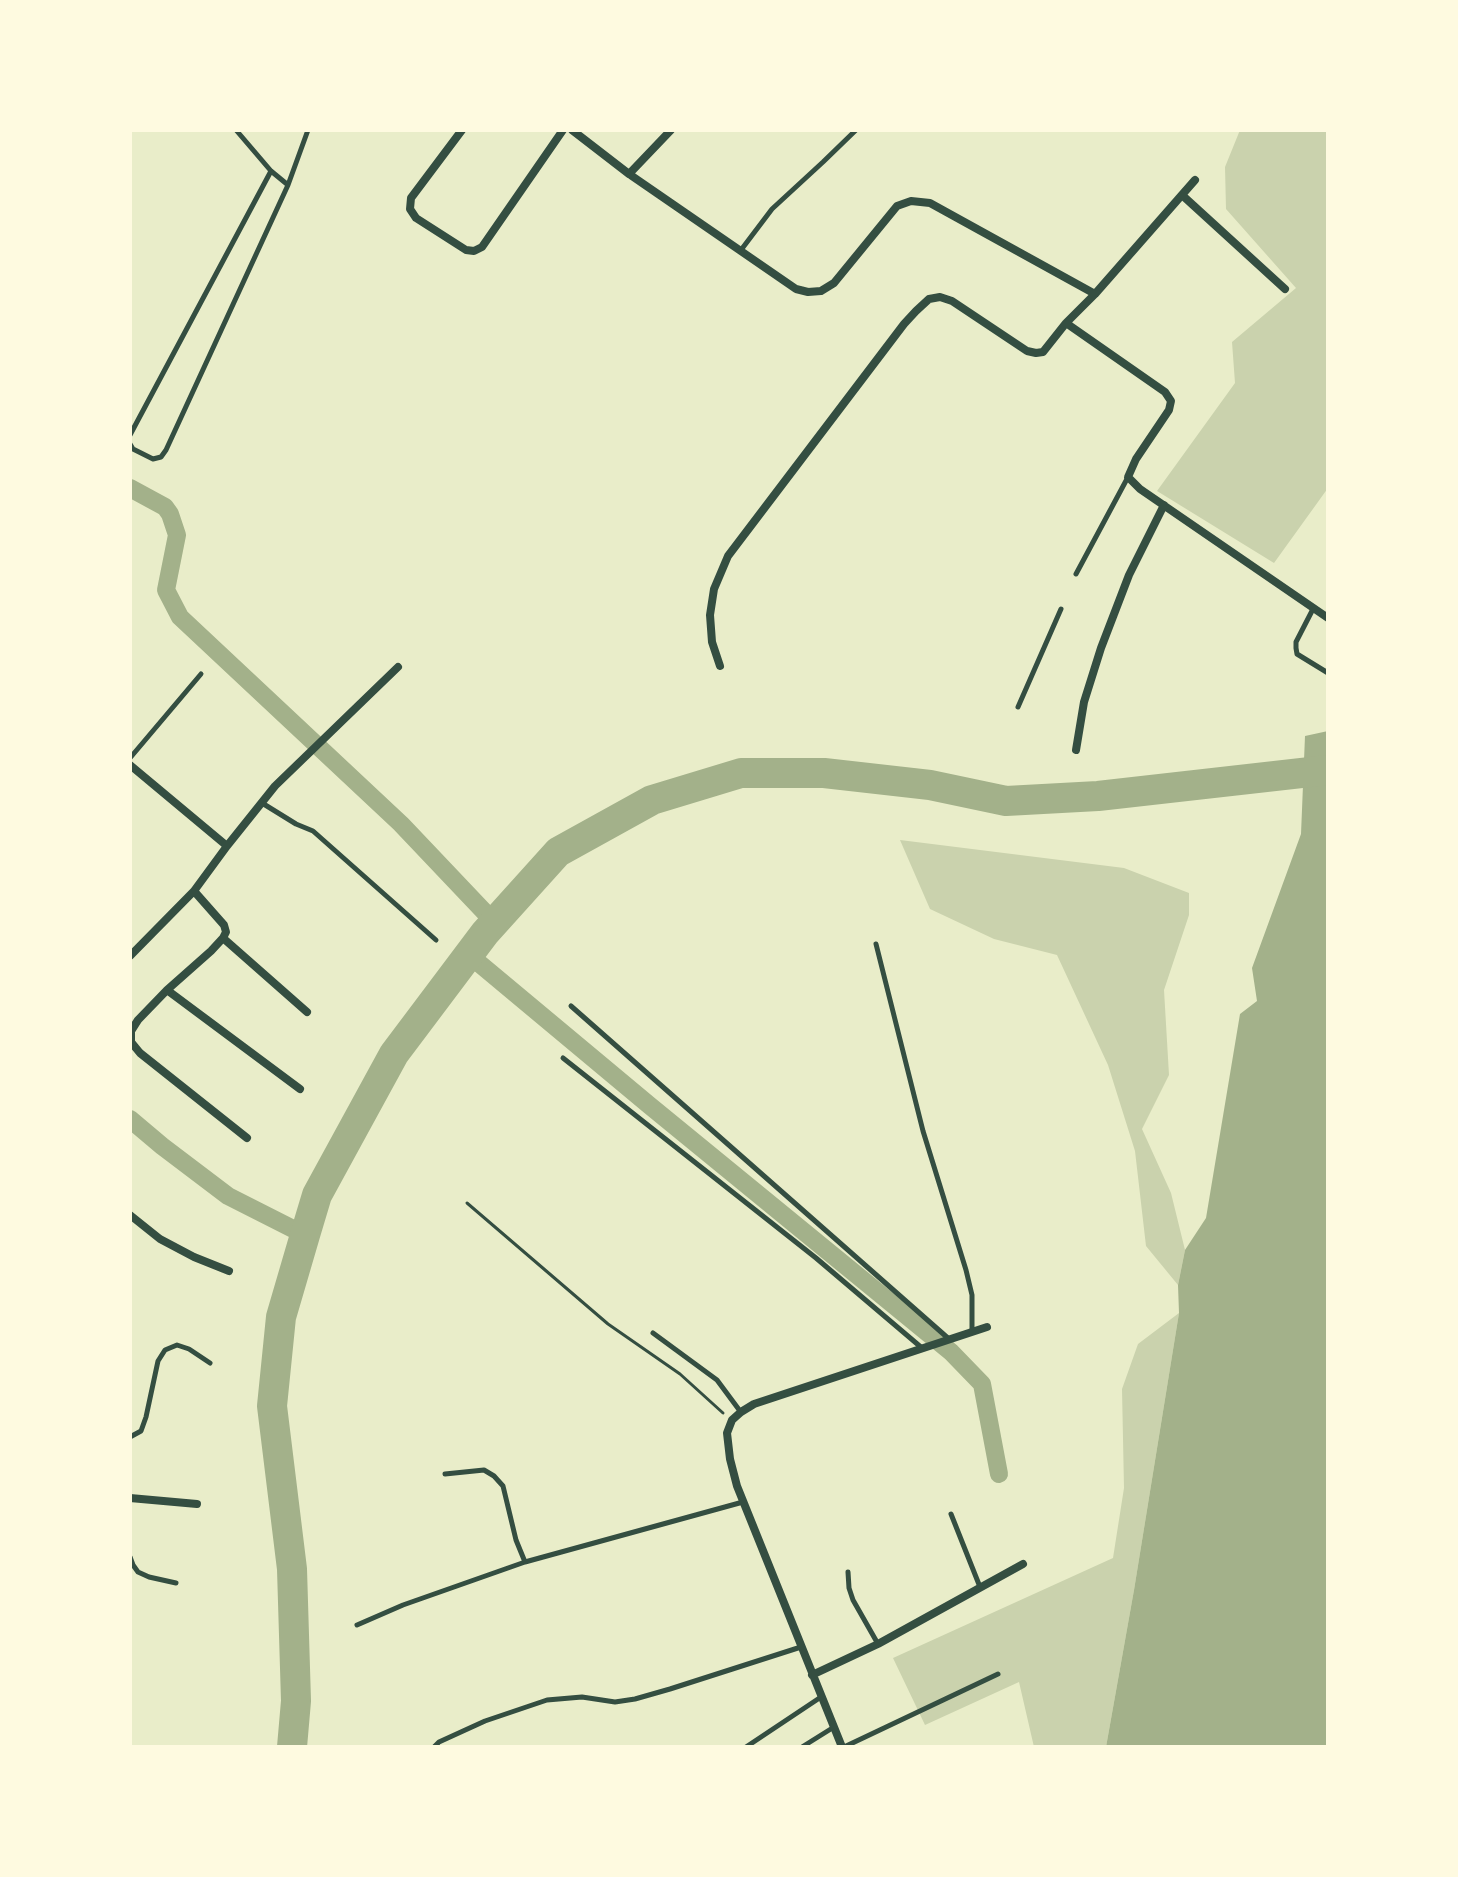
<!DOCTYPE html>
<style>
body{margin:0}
#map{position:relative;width:1458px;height:1877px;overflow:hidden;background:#e9edc9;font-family:"Noto Sans",sans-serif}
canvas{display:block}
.frame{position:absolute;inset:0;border:132px solid #fefae0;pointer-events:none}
</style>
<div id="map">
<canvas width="1458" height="1877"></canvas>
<div class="frame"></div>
</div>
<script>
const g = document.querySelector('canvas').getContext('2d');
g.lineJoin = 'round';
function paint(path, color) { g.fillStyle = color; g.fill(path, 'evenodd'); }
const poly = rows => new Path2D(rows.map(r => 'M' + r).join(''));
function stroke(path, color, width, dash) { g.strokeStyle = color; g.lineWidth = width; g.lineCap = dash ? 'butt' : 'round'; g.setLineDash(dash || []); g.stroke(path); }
const green = poly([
 [1240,130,1328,130,1328,488,1274,563,1157,491,1235,383,1232,342,1296,288,1226,209,1225,167],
 [900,840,1124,868,1189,893,1189,915,1164,990,1169,1075,1142,1129,1171,1193,1185,1250,1178,1285,1146,1246,1135,1151,1108,1065,1057,955,994,939,930,909],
 [1179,1313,1134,1590,1106,1747,1034,1747,1019,1682,925,1725,893,1658,1113,1558,1124,1488,1122,1389,1138,1344]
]);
const water = poly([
 [1328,731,1328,1747,1106,1747,1134,1590,1179,1313,1178,1285,1185,1250,1206,1218,1240,1014,1257,1001,1252,968,1301,834,1305,736]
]);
const canal = poly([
 [130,488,165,507,170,514,177,535,166,590,180,617,401,824,494,922],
 [468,954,649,1105,951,1352,982,1384,999,1474],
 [130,1119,162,1146,228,1196,305,1235]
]);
const river = poly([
 [292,1747,296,1701,292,1569,272,1406,281,1317,305,1235,317,1195,394,1054,485,933,558,852,652,800,741,773,824,773,930,785,1006,801,1098,796,1328,770]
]);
const path = poly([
 [467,1203,608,1324,680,1374,723,1413]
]);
const service = poly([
 [236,130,271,171,288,185],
 [741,250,772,209,823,162,856,130],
 [130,435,271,171],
 [130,444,133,449,153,459,161,457,166,450,288,185,308,130],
 [1076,574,1128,477],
 [1313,609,1296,642,1296,648,1297,654,1328,673],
 [1018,707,1061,609],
 [130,758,201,674],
 [262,803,296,824,313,831,436,940],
 [876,944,923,1131,966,1270,972,1295,972,1332],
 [571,1006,949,1339],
 [563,1058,816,1258,922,1348],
 [653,1333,717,1380,740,1411],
 [130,1437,141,1431,146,1417,158,1361,165,1350,177,1345,189,1349,210,1363],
 [445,1474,484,1470,494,1476,503,1486,516,1540,525,1562],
 [951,1514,980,1587],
 [130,1557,133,1565,138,1572,149,1577,176,1583],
 [848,1572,849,1588,853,1600,878,1644],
 [357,1625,403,1605,525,1562,743,1502],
 [434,1747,439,1742,485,1721,547,1700,582,1697,615,1702,635,1699,670,1689,801,1647],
 [746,1747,821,1697],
 [802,1747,834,1727],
 [844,1747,998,1674]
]);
const minor = poly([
 [462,130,411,198,410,209,416,218,466,250,474,251,482,247,563,130],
 [572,130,629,174,796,289,808,292,821,291,834,283,897,206,911,201,930,203,1095,294,1195,180],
 [629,174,671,130],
 [1182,195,1285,289],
 [1066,323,1165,392,1171,401,1169,410,1136,459,1128,477,1140,489,1328,618],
 [720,666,712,642,710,615,714,589,728,556,904,324,916,311,929,299,940,297,952,301,1027,351,1036,353,1043,352,1066,323,1095,294],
 [1076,750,1084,702,1101,648,1129,575,1164,505],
 [130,765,227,846],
 [194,891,224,925,226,932,223,938,211,951,167,990,138,1020,131,1031,131,1042,140,1053,247,1138],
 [223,938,307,1012],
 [130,956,194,891,227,846,275,786,398,667],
 [167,990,300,1089],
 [130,1215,160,1239,194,1257,229,1271],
 [130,1498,197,1504],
 [812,1675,878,1644,1023,1564],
 [842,1747,737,1486,730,1459,727,1433,732,1420,741,1412,754,1404,987,1327]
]);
paint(green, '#cad2ad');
paint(water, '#a3b18a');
stroke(canal, '#a3b18a', 18);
stroke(river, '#a3b18a', 30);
stroke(path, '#344e41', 3);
stroke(service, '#344e41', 5);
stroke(minor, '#344e41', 8);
</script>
